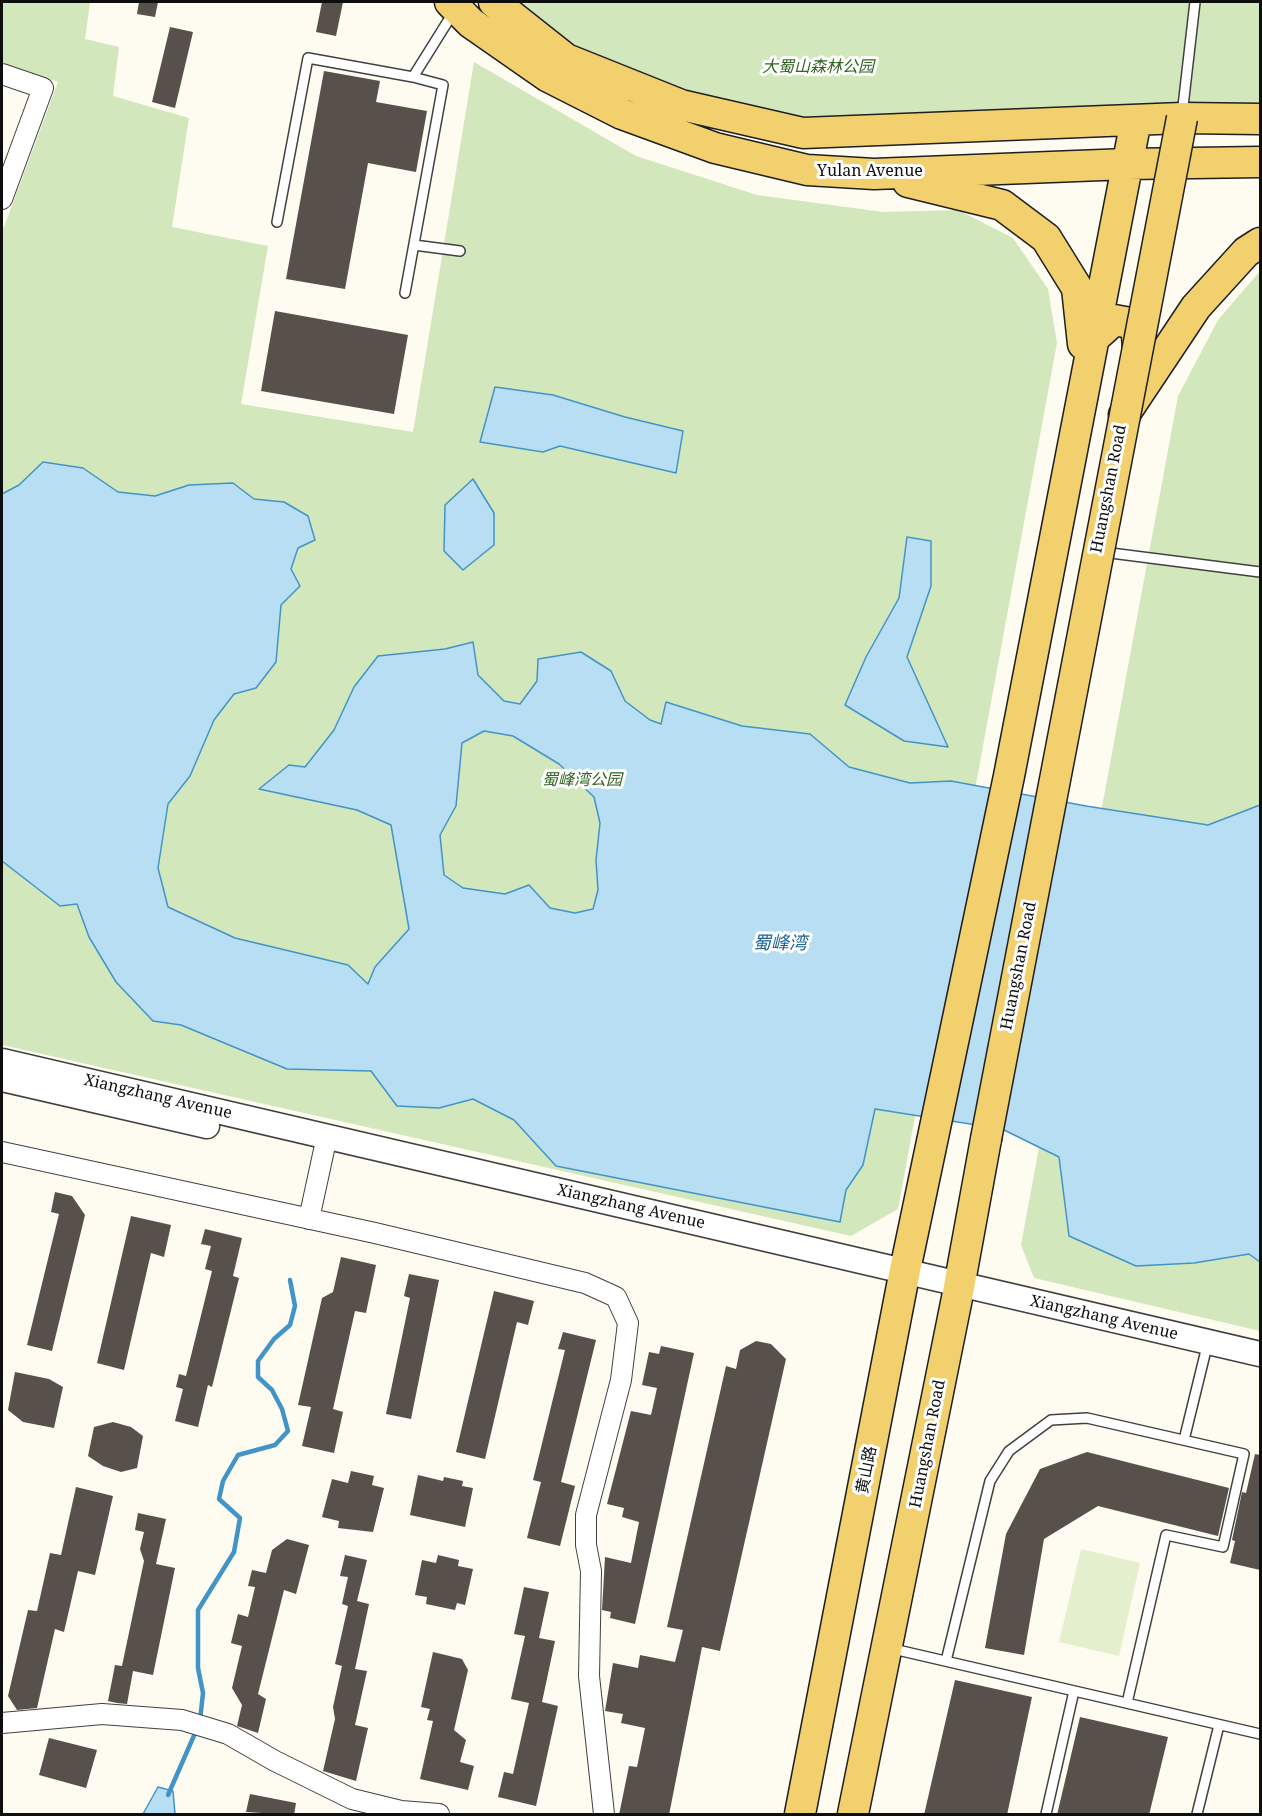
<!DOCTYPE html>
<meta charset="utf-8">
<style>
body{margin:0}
#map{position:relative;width:1262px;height:1816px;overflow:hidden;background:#fefbf1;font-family:"Noto Serif",serif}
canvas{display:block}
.frame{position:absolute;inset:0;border:3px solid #0e0e0e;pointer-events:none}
</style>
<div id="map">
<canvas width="1262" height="1816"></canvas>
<div class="frame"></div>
</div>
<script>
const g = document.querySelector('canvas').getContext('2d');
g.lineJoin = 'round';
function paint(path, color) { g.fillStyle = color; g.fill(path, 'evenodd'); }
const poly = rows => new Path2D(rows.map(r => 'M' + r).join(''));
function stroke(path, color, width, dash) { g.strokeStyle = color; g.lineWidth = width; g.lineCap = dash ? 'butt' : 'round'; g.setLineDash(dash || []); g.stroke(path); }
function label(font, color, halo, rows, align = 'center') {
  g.font = font + ' "Noto Serif","Noto Sans SC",serif'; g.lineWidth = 6; g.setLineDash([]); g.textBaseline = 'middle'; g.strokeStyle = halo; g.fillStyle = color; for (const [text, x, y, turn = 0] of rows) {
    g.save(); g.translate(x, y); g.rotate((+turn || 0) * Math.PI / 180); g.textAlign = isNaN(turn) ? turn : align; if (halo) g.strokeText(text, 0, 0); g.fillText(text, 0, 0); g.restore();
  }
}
const green = poly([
 [2,2,90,2,85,39,119,47,113,96,189,118,172,227,268,246,241,404,413,432,474,62,636,156,757,195,883,212,958,210,1013,238,1048,289,1057,343,898,1209,851,1236,2,1045,2,232,58,82,2,63],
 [494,2,1260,2,1260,119,803,133,566,59],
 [1260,271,1260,1331,1034,1278,1021,1245,1178,396,1218,320]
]);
const pitch = poly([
 [1081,1549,1140,1563,1119,1656,1059,1642]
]);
const water = poly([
 [495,387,553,395,625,417,683,431,676,473,560,446,543,452,480,442,495,387],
 [43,462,83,468,118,492,155,496,189,485,233,483,254,499,284,502,308,516,315,540,298,548,291,569,300,586,281,605,276,662,256,688,234,694,214,720,190,776,168,804,158,868,168,907,235,938,348,965,368,984,375,967,409,929,391,825,357,810,259,789,289,765,305,767,334,730,354,687,378,656,445,649,473,642,478,675,504,701,520,704,537,681,538,659,581,652,611,671,625,701,650,720,661,724,666,702,742,726,810,734,849,767,910,783,951,781,1086,806,1208,825,1260,805,1260,1262,1249,1254,1194,1263,1136,1266,1069,1236,1059,1157,1002,1129,875,1109,863,1165,846,1190,840,1222,556,1166,514,1120,473,1099,439,1108,397,1106,371,1071,287,1069,181,1025,153,1021,116,982,89,937,77,904,60,906,2,861,2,494,19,485,43,462],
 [484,731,513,736,559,764,594,797,600,823,596,860,598,890,593,909,575,913,550,908,529,885,505,894,463,888,444,875,440,835,456,806,462,743,484,731],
 [473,479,494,513,494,545,463,570,444,551,445,505,473,479],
 [907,537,931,541,931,586,907,657,948,747,904,741,845,705,866,657,899,598,907,537],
 [158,1787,173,1791,175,1814,143,1814,158,1787]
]);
const stream = poly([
 [200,1720,203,1693,198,1668,198,1610,234,1552,240,1518,219,1499,223,1481,238,1455,275,1445,288,1431,282,1409,272,1390,258,1377,258,1361,274,1339,290,1325,295,1306,290,1280],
 [168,1795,196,1731]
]);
const building = poly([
 [139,2,158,2,155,17,137,14],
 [322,2,343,2,336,36,316,32],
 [170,27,193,32,175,108,152,102],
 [324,71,380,81,376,102,427,111,416,172,368,163,345,289,286,279],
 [275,311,408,335,394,414,261,391],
 [55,1192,72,1196,85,1215,52,1351,27,1345,59,1214,51,1212],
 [131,1216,171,1225,164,1257,151,1253,124,1370,97,1363],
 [205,1229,242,1238,233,1276,239,1278,212,1387,208,1385,198,1427,175,1421,183,1389,176,1387,179,1374,186,1376,212,1271,205,1269,211,1246,201,1244],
 [341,1257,376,1265,366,1313,355,1311,333,1409,343,1412,334,1453,302,1446,311,1407,298,1405,322,1298,333,1292],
 [409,1274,439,1280,411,1419,386,1414,410,1298,404,1296],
 [494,1291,534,1301,528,1325,517,1322,485,1459,456,1452],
 [563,1332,596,1340,561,1482,575,1486,560,1546,527,1538,541,1482,533,1480,565,1350,558,1349],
 [756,1341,771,1344,786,1359,720,1651,702,1647,669,1815,619,1815,629,1766,637,1767,645,1728,621,1723,623,1714,605,1711,613,1663,638,1668,640,1655,675,1662,683,1630,667,1627,726,1366,736,1369,740,1350],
 [661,1346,694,1353,635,1624,610,1618,611,1612,602,1610,605,1557,631,1563,639,1522,622,1517,624,1508,607,1504,631,1411,651,1415,657,1388,642,1385,649,1352,659,1354],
 [15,1372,49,1379,63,1387,54,1428,23,1422,8,1410],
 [113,1422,131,1427,143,1436,137,1468,121,1472,103,1466,88,1456,94,1427],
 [1087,1452,1229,1488,1218,1536,1098,1506,1044,1539,1024,1655,985,1648,1006,1534,1040,1469],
 [1255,1454,1260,1455,1260,1570,1230,1563,1235,1541,1232,1540,1242,1492,1246,1493],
 [351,1471,374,1476,372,1485,384,1488,373,1532,338,1528,339,1521,322,1517,332,1479,348,1483],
 [418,1475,443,1481,444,1477,463,1481,462,1486,473,1488,465,1527,410,1515],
 [76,1487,113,1496,95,1575,78,1571,64,1632,55,1629,37,1708,17,1710,8,1696,28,1610,37,1611,50,1553,61,1555],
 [138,1513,166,1519,156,1564,175,1568,153,1675,133,1671,127,1704,117,1703,108,1701,115,1665,122,1666,144,1561,140,1549,144,1532,135,1530],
 [287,1539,309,1545,296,1594,284,1590,258,1694,266,1699,258,1733,237,1726,242,1705,232,1688,242,1646,231,1643,238,1614,248,1617,255,1587,248,1586,252,1570,266,1573,272,1550],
 [345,1555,367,1560,357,1601,369,1604,355,1669,367,1671,355,1725,368,1728,356,1781,323,1771,335,1719,333,1707,342,1666,335,1664,348,1606,342,1604,348,1577,340,1576],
 [438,1555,459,1560,458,1566,473,1569,465,1605,457,1603,455,1610,426,1604,427,1597,415,1595,422,1560,436,1563],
 [524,1587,549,1592,539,1638,555,1641,542,1702,558,1706,536,1806,498,1797,504,1772,513,1774,529,1703,511,1699,525,1636,514,1634],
 [433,1652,462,1659,468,1670,454,1730,466,1740,460,1762,474,1766,468,1790,420,1779,433,1721,427,1720,430,1709,421,1707],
 [955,1680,1032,1697,1007,1815,924,1815],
 [1080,1717,1168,1737,1149,1815,1057,1815],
 [49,1738,97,1750,86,1788,39,1775],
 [250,1794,296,1803,294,1815,246,1812]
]);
const service = poly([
 [1182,115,1195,2],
 [277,222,308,58,413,77,453,13],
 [414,245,460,251],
 [405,293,443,85,413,77],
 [1103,552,1260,572],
 [1184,1440,1208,1342],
 [889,1648,1260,1734],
 [946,1661,990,1481,1009,1451,1051,1420,1087,1418,1244,1454,1223,1547,1166,1535,1127,1703],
 [1046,1814,1074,1691],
 [1197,1814,1219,1725]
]);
const minor = poly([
 [2,74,43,88,2,199],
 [2,1152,375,1233,585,1283,616,1297,628,1323,621,1380,586,1515,586,1545,591,1571,589,1676,604,1814],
 [309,1219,327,1136],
 [2,1723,102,1714,182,1720,228,1734,275,1761,352,1799,401,1811,439,1814]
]);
const tertiary = poly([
 [2,1061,1260,1354],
 [2,1079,207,1126]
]);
const primary = poly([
 [450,2,471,23,547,76,622,114,715,148,807,170,874,174,1127,164,1260,162],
 [494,2,566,59,681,105,803,133,1182,118,1260,119],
 [908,182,1002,205,1046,238,1077,288,1083,344],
 [1093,339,1114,320,1136,324,1138,348],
 [1124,415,1196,307,1246,252,1260,243],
 [800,1814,905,1270,1009,776,1136,120],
 [853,1814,957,1298,986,1139]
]);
const primaryBridge = poly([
 [986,1139,1182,118]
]);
const parkNames = [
 ["大蜀山森林公园",818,67],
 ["蜀峰湾公园",582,780]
];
const streetNames = [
 ["Yulan Avenue",870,171],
 ["Huangshan Road",1109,489,-79],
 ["Huangshan Road",1019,966,-79],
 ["Xiangzhang Avenue",158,1097,13],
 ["Xiangzhang Avenue",631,1207,13],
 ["Xiangzhang Avenue",1104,1318,13],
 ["Huangshan Road",928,1444,-79],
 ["黄山路",867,1470,-79]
];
const waterNames = [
 ["蜀峰湾",780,944]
];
paint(green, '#d3e7bc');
paint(pitch, '#e4efcd');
paint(water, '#b8def3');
stroke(water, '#4294c7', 1.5);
stroke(stream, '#4294c7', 4.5);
paint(building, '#57504b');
stroke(service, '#414141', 12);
stroke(minor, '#414141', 22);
stroke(tertiary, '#414141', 27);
stroke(primary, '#1f1f1f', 33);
stroke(service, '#fff', 9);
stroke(minor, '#fff', 20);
stroke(tertiary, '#fff', 24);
stroke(primary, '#f2d06d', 30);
stroke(primaryBridge, '#1f1f1f', 33, []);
stroke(primaryBridge, '#f2d06d', 30);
label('italic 16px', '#306421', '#fff', parkNames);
label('16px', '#0e0e0e', '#fff', streetNames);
label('italic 18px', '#1d669b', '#fff', waterNames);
</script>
